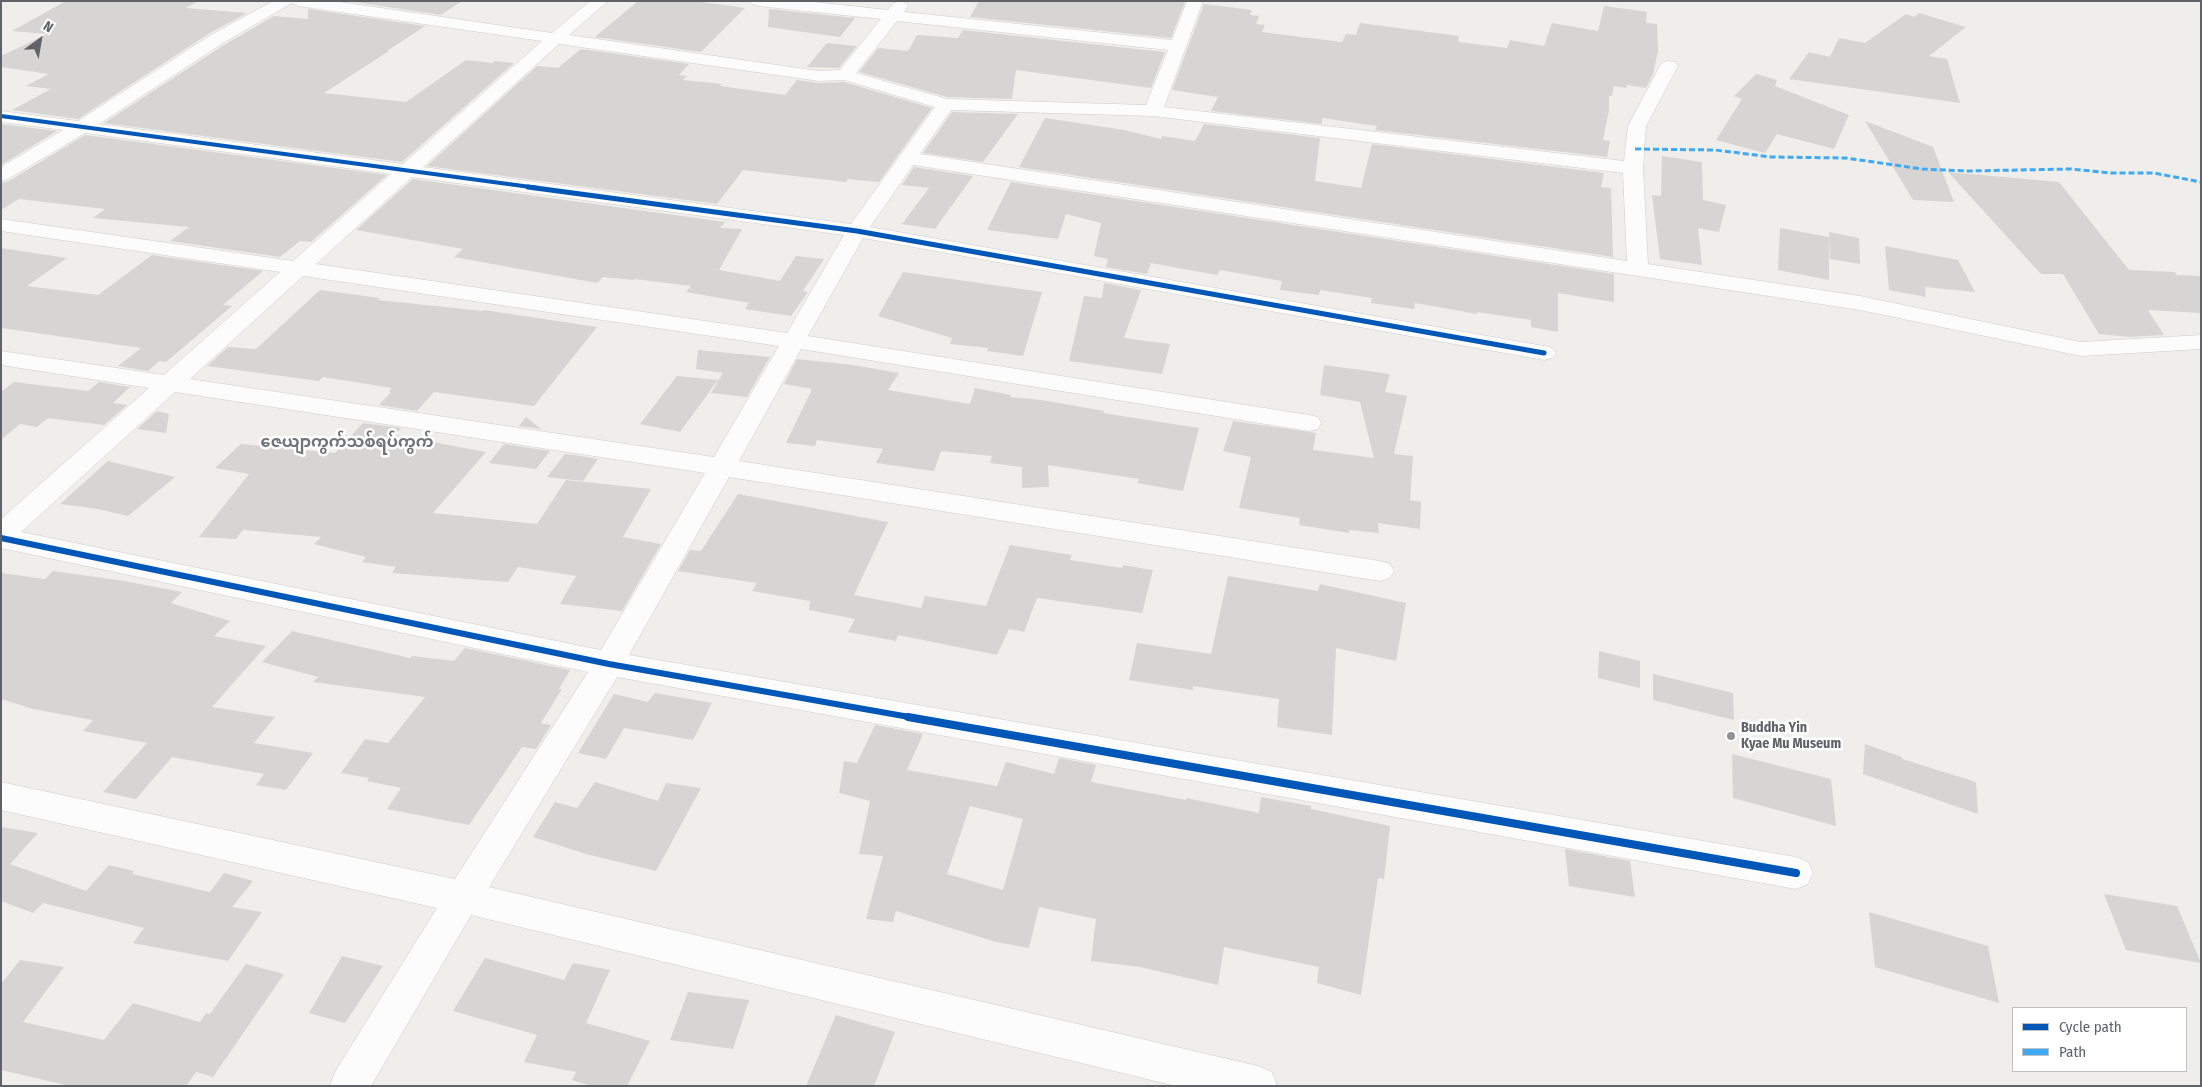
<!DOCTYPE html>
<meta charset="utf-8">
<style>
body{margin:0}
#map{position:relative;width:2202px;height:1087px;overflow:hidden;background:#efeeea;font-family:"Fira Sans Condensed",sans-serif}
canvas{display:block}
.frame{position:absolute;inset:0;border:2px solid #5f6368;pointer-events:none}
.legend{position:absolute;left:2012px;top:1007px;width:175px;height:65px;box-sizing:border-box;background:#fff;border:1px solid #bfc1c3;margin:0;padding:6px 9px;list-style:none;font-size:15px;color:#5f6368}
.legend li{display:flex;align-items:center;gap:10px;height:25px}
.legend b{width:25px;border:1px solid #bfc1c3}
.north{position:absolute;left:15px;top:15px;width:50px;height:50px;-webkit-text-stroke:4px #fff;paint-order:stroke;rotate:32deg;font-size:14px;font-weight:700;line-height:20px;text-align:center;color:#5f6368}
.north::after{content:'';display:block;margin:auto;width:18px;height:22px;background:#5f6368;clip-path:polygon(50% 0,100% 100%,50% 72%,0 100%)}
</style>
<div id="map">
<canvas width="2202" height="1087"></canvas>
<div class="frame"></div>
<ul class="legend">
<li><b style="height:6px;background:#0057b8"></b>Cycle path</li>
<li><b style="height:6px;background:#3fa9f5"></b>Path</li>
</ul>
<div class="north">N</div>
</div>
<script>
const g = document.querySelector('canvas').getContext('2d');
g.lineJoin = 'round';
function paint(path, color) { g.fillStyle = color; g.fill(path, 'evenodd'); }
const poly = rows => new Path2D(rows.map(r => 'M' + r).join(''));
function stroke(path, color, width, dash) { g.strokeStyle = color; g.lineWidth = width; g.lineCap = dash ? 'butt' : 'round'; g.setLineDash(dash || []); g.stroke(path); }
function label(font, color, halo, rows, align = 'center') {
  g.font = font + ' "Fira Sans Condensed","Noto Sans Myanmar",sans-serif'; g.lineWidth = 5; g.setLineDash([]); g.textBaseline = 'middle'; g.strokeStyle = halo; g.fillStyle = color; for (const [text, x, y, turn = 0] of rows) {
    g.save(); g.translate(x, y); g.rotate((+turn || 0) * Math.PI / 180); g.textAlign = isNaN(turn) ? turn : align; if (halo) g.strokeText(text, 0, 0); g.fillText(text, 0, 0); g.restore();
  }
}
const building = poly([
 [66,1,198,1,186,8,247,13,210,33,78,119,12,110,51,89,26,86,49,74,1,67,1,56,47,34,12,31],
 [348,1,462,1,441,15],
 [638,1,694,1,745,8,701,52,595,37],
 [979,1,1179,1,1185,2,1171,38,970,17],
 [1204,4,1252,10,1250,15,1259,16,1256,24,1265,25,1262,32,1342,42,1346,34,1356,35,1360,23,1459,36,1458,42,1507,48,1510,40,1544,46,1552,23,1598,31,1604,6,1647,12,1646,23,1657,24,1658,51,1653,74,1646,88,1627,85,1627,88,1614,86,1612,96,1609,96,1609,110,1603,140,1610,141,1607,157,1375,130,1377,126,1322,118,1322,124,1211,111,1218,97,1172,90],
 [308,9,425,26,387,51,389,51,324,93,406,102,466,60,493,63,495,61,514,63,402,162,104,123,224,45,274,16,308,19],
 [769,9,855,18,840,37,768,27],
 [1919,13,1966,27,1929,56,1947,59,1960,103,1789,79,1809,52,1830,57,1839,38,1865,43,1906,14,1914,17],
 [963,30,1165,52,1151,88,1016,70,1012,99,947,97,859,72,878,48,908,51,917,35,958,38],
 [827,43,857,46,839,68,807,67],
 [581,49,689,64,679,75,687,76,683,80,722,84,720,86,785,95,797,80,819,83,844,82,932,108,879,182,848,179,846,182,743,170,717,204,427,166,537,66,558,68],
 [1756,74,1777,80,1775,86,1849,115,1834,149,1777,134,1765,153,1716,140,1742,99,1734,96],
 [952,112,1018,114,983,162,923,153],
 [1045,118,1124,130,1161,139,1162,136,1195,141,1204,124,1320,138,1315,181,1361,188,1372,144,1604,173,1601,187,1611,188,1613,257,1019,167],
 [1865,121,1933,147,1954,202,1913,200],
 [1,124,57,131,1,165],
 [85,135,387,175,311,242,300,241,280,257,170,241,189,227,93,218,105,209,19,199,1,210,1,183,9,181],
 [1662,156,1702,162,1703,200,1726,205,1719,232,1698,228,1702,265,1660,259,1652,195,1661,196],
 [914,167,973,176,935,229,902,224,929,188,902,185],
 [1948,172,2059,182,2129,270,2175,272,2177,275,2201,276,2201,313,2148,310,2164,335,2130,337,2099,334,2063,274,2041,274],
 [413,179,725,222,720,228,742,229,719,270,780,281,796,256,824,259,803,291,808,292,791,316,745,309,749,303,686,292,691,286,635,279,633,280,603,277,597,283,454,257,463,249,356,230],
 [1011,182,1614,274,1614,302,1558,293,1558,332,1531,327,1531,320,1477,312,1477,314,1415,303,1414,309,1371,303,1372,298,1320,290,1319,295,1280,290,1282,281,1220,270,1217,275,1151,263,1147,274,1106,267,1108,259,1094,256,1101,223,1066,214,1058,239,987,230],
 [1780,228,1829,237,1829,280,1778,270],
 [1829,232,1859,238,1860,264,1830,259],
 [1885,246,1958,260,1975,292,1925,287,1926,297,1889,290],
 [1,248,67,258,27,286,98,295,152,255,263,271,223,305,232,306,166,362,159,361,148,371,118,366,141,348,1,328],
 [903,272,1042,292,1023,356,987,351,988,348,950,344,952,338,878,316],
 [1104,283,1141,290,1124,338,1170,344,1162,374,1069,361,1084,296,1102,298],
 [320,290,380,298,378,300,483,311,484,310,597,327,534,406,434,392,417,411,379,405,391,392,389,391,392,388,323,377,319,381,207,366,228,347,256,349],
 [698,350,770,357,747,397,711,393,723,373,696,369],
 [797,359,853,365,899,373,888,390,970,404,975,388,1011,395,1010,397,1042,400,1104,411,1103,413,1199,428,1183,491,1137,483,1139,479,1048,465,1049,487,1022,488,1022,467,990,463,992,456,941,451,934,471,876,463,883,449,817,440,815,446,786,443,812,389,784,384],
 [1324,365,1390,374,1385,392,1407,396,1394,454,1413,456,1410,500,1421,502,1420,529,1378,523,1379,533,1349,530,1349,533,1299,525,1300,518,1239,508,1251,457,1223,451,1233,421,1316,433,1313,450,1374,458,1360,402,1320,395],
 [677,376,718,380,680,432,640,424],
 [14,382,88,391,99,382,130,387,113,403,127,405,104,425,48,418,37,427,20,424,1,440,1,392],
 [157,411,169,414,166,433,137,429],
 [526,417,541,429,519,426],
 [363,423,401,428,395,435,486,452,433,513,537,524,566,480,651,489,623,537,661,544,622,611,560,604,576,576,518,567,508,582,392,573,396,567,362,562,366,557,314,544,321,537,243,530,236,539,199,537,249,474,215,468,241,444,335,453],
 [504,444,550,451,536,469,489,463],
 [565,454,575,455,598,459,583,481,547,477],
 [108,461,120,464,175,477,128,516,98,509,60,504],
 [738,494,888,522,854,595,921,608,925,596,986,606,1010,545,1072,555,1070,560,1122,568,1123,565,1153,570,1142,613,1037,598,1024,632,1009,629,997,655,898,635,896,641,848,632,855,619,809,610,810,601,752,591,757,583,678,571,690,550,701,551],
 [53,571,124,581,182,592,171,603,230,621,214,636,266,646,212,707,275,717,254,743,313,753,286,790,256,785,264,774,172,757,136,799,103,792,147,743,83,731,93,720,33,709,1,699,1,573,45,579],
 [1228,576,1318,591,1320,584,1406,603,1396,661,1336,648,1332,735,1277,727,1279,699,1193,686,1193,690,1129,680,1137,643,1211,654],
 [292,631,410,658,412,656,454,661,465,648,570,670,559,689,562,689,541,723,551,725,536,749,522,747,469,825,387,809,401,788,367,781,369,778,341,773,365,739,388,743,425,697,313,682,318,677,262,662],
 [1599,651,1640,661,1640,688,1598,678],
 [1653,674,1733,693,1734,720,1653,700],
 [655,693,712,703,693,740,624,728,606,759,578,753,614,694,648,702],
 [875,725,923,734,907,770,997,786,1006,762,1054,774,1059,758,1096,765,1091,782,1186,800,1186,798,1259,813,1261,797,1311,806,1311,809,1390,826,1384,879,1378,878,1361,995,1317,983,1319,967,1224,947,1218,985,1140,967,1091,961,1096,919,1039,907,1029,948,996,942,896,911,893,922,866,919,883,856,859,854,870,801,839,793,844,761,857,763],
 [970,806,1023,819,1003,890,947,874],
 [1865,744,1902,757,1902,759,1976,782,1978,814,1863,774],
 [1732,754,1831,779,1836,826,1733,798],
 [595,782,658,801,666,783,701,788,656,871,586,854,533,837,555,802,577,808],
 [1,827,38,833,10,864,86,891,109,865,134,871,132,874,210,892,224,873,253,881,232,907,262,912,228,961,133,943,144,928,43,903,33,913,1,901],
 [1565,849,1630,861,1635,897,1569,886],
 [2104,894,2177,906,2201,963,2126,950],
 [1869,912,1988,946,1999,1003,1875,967],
 [342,956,383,966,345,1023,309,1013],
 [485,958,564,980,573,963,610,970,586,1023,650,1041,627,1086,592,1086,572,1080,576,1072,524,1062,537,1035,453,1011],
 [20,960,64,967,23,1022,104,1040,133,1003,200,1022,206,1013,210,1014,246,964,284,974,213,1077,196,1072,186,1086,70,1086,1,1070,1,984],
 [688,992,749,1000,733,1049,670,1040],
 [836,1015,895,1032,874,1086,806,1086]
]);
const minor = poly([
 [273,1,333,1,552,33,590,1,608,1,569,35,819,71,840,70,881,19,758,6,752,4,750,1,805,1,888,10,894,3,900,1,906,3,908,6,904,12,1172,40,1187,1,1203,1,1164,107,1624,161,1628,126,1660,66,1663,62,1669,61,1675,62,1678,66,1646,126,1643,168,1648,264,1860,296,2081,342,2201,335,2201,349,2081,356,1860,310,913,165,870,227,1544,346,1552,348,1556,353,1552,358,1544,360,863,238,808,336,1309,415,1318,417,1321,423,1318,429,1309,431,801,349,739,461,1380,561,1390,564,1394,571,1390,578,1380,581,729,477,629,655,1796,857,1808,862,1813,873,1808,884,1796,889,617,677,489,887,1258,1066,1272,1072,1277,1086,1176,1086,471,915,371,1086,330,1086,335,1072,437,908,1,810,1,782,455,879,588,672,1,548,1,519,149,388,1,365,1,351,164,375,280,272,1,231,1,219,293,261,391,174,85,133,8,179,1,181,1,167,63,130,1,122,1,111,78,121,211,35,273,1],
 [292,3,298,6,542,41,403,164,99,124,223,43,292,3],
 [897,21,1168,50,1146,105,947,99,856,73,897,21],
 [559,44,819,81,844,80,935,107,851,224,423,167,559,44],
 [951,110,1153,116,1623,173,1627,261,920,154,951,110],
 [412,177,844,235,787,333,316,264,412,177],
 [303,276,779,346,714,457,190,379,303,276],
 [175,392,705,473,601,650,21,532,175,392]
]);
const quiet = poly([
 [1635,149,1715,150,1771,157,1846,158,1922,169,1967,171,2071,169,2111,173,2154,173,2201,182]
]);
const cyclewayFar3 = poly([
 [1,116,538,188]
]);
const cyclewayFar2 = poly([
 [528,187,857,231,1544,353]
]);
const cyclewayFar1 = poly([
 [1,538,609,664,915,718]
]);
const cycleway = poly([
 [908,717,1796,873]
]);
const markers = [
 [1731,736,5,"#919496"]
];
const poiNames = [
 ["Buddha Yin",1741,728],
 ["Kyae Mu Museum",1741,744]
];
const quarterNames = [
 ["ဇေယျာကွက်သစ်ရပ်ကွက်",347,443]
];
paint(building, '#d6d5d3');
stroke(minor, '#cbcccc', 1);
paint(minor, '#fdfcfc');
stroke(quiet, '#3fa9f5', 3, [6, 3]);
stroke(cyclewayFar3, '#0057b8', 4);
stroke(cyclewayFar2, '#0057b8', 5);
stroke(cyclewayFar1, '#0057b8', 6);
stroke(cycleway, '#0057b8', 8);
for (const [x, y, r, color] of markers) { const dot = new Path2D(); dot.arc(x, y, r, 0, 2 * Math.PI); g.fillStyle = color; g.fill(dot); stroke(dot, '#fff', 2); }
label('bold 14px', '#5f6368', '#fff', poiNames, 'left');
label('bold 16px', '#70757a', '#fff', quarterNames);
</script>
